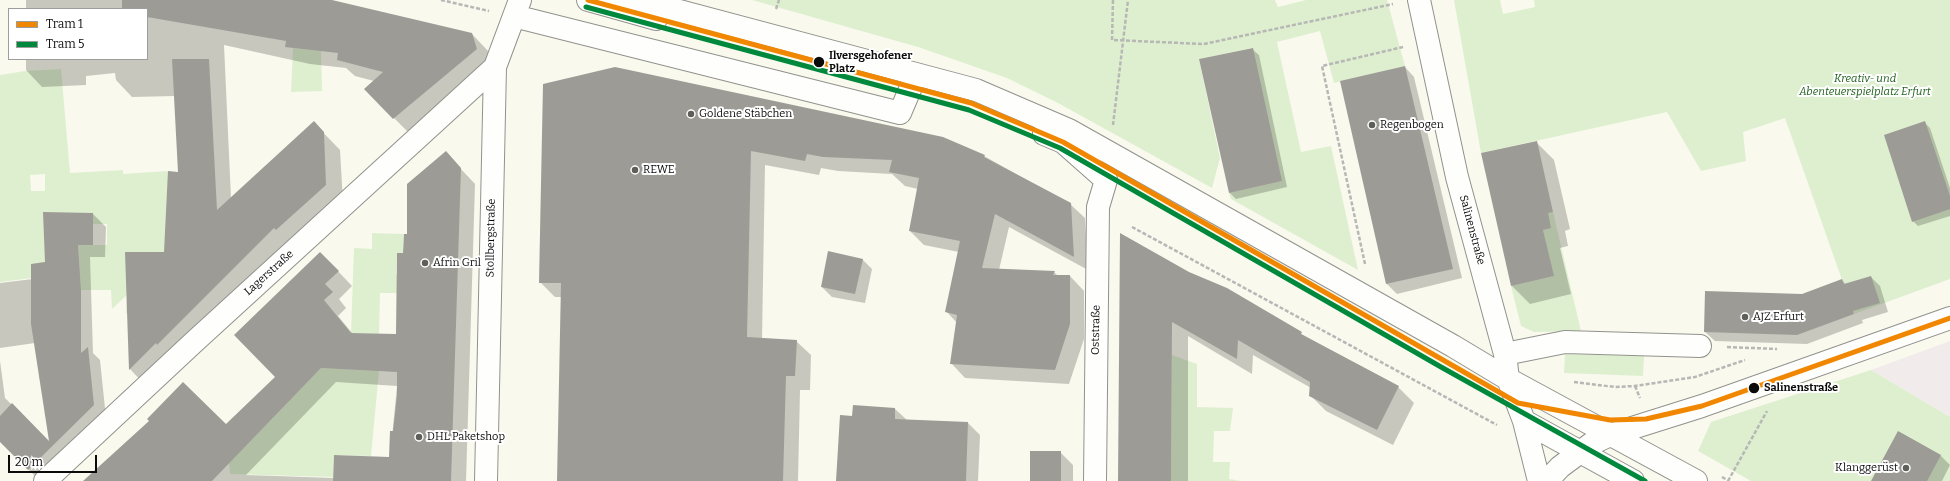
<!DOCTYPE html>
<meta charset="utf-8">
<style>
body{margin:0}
#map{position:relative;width:1950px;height:481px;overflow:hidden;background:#f9f9ee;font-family:Bitter,serif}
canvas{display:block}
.legend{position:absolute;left:8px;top:8px;width:140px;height:52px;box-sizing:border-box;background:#fff;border:1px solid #9d9d9d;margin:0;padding:5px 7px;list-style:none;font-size:12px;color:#0b0b0b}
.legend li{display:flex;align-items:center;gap:8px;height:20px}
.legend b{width:20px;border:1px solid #9d9d9d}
.scale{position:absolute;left:8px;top:455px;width:89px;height:18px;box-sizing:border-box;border:2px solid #0b0b0b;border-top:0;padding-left:5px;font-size:12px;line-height:14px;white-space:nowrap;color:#0b0b0b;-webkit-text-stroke:3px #fff;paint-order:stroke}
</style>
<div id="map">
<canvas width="1950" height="481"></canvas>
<ul class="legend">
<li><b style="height:5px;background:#f18700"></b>Tram 1</li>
<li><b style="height:5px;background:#00883c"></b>Tram 5</li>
</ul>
<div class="scale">20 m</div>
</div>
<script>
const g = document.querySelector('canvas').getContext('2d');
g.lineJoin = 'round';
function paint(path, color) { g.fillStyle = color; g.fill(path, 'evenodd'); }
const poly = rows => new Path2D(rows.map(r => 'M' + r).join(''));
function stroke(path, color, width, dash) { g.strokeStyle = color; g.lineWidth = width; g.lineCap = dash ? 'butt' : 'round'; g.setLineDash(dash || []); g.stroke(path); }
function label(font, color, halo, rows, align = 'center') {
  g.font = font + ' Bitter,serif'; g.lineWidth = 4; g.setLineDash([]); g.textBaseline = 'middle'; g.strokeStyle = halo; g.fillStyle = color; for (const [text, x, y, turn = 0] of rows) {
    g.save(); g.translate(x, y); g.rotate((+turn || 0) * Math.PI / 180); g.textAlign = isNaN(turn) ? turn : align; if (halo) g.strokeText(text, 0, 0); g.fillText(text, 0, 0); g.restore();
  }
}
const industrial = poly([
 [1950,341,1950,417,1871,370]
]);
const green = poly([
 [752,0,1275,0,1278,7,1306,0,1387,0,1405,66,1334,83,1320,31,1277,42,1301,152,1331,146,1358,270,1231,199,1229,193,1282,181,1252,48,1199,59,1220,158,1212,188,1058,103,1007,78,918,47],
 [1454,0,1500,0,1503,14,1535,7,1534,0,1950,0,1950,279,1854,314,1785,118,1743,132,1746,161,1701,171,1667,112,1481,153],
 [293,48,321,51,322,91,291,92],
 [61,69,70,173,123,170,123,174,168,171,189,230,151,289,126,314,127,295,112,309,111,290,81,290,78,245,107,245,107,224,93,224,93,213,79,213,45,262,40,277,0,282,0,75,25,71],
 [45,174,45,191,31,191,30,175],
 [1553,212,1581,331,1534,332,1521,326,1511,286,1553,276,1543,230,1548,213],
 [372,233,404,234,403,253,397,253,396,274,402,274,401,293,380,293,379,334,351,333,354,248,372,249],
 [1565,354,1644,356,1643,376,1564,373],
 [1172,355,1197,364,1197,407,1233,408,1230,431,1214,431,1213,462,1230,462,1229,479,1241,481,1171,481],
 [321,368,379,371,371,456,334,455,333,477,230,474,229,463],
 [1871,370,1950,417,1950,481,1751,481,1698,451,1711,422]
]);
const shadow = poly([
 [26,0,327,0,472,34,488,51,493,66,411,135,365,89,374,81,355,76,346,68,310,64,224,45,231,198,314,123,340,150,343,202,146,386,130,369,126,253,165,252,179,173,175,96,132,97,116,80,115,73,86,76,86,85,42,87,26,70,26,59,147,59,147,9,26,9],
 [1252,49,1259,55,1287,187,1236,199,1229,192],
 [1405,67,1414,77,1462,278,1397,294,1387,284,1341,82],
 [544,85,943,138,984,156,1070,204,1085,218,1088,270,1009,227,999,270,1054,272,1058,276,1070,276,1084,291,1084,339,1069,384,965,378,951,363,957,323,946,311,959,252,924,245,910,231,918,189,905,186,892,174,838,171,821,168,819,175,765,165,762,339,796,341,811,355,810,390,800,390,798,481,559,481,562,297,555,297,540,282],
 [1925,123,1930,128,1950,188,1950,216,1918,226,1913,221],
 [1536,142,1554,160,1570,229,1565,231,1568,246,1560,248,1571,294,1530,304,1512,286],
 [446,153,475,184,466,481,86,481,226,425,276,377,236,335,335,268,352,286,339,299,346,308,338,316,353,334,397,335,404,254,408,235],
 [336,382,397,386,390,458,334,478,246,475],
 [93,214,106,227,105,257,90,257,93,353,100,360,106,418,40,481,0,441,0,361,5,398,50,443,35,343,0,348,0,283,41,278,46,263],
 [862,259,872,269,865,303,832,297,822,287],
 [1188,272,1398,387,1414,403,1393,445,1326,411,1310,395,1311,388,1253,355,1252,374,1188,336,1188,481,1120,481],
 [1871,277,1880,286,1888,312,1862,320,1863,323,1807,344,1715,341,1705,332,1842,280,1846,285],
 [895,409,907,420,968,423,980,435,978,481,837,481,853,417],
 [1899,432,1941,456,1950,465,1942,481,1872,481],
 [1060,452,1073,465,1073,481,1031,481]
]);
const building = poly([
 [122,0,332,0,472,33,477,49,393,119,364,89,383,72,337,60,338,53,285,47,286,41,147,17,147,9,122,9],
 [1253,48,1282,181,1229,193,1199,59],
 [172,59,209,59,217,210,314,121,324,132,326,185,276,230,274,228,157,345,156,343,129,370,125,252,164,252,168,171,178,172],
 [1405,66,1453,269,1386,284,1340,81],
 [615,67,943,137,985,155,984,157,1071,203,1074,257,995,214,982,268,1055,271,1053,275,1070,275,1070,324,1055,370,950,364,957,315,945,312,960,241,909,231,919,178,889,172,892,160,823,157,807,154,805,161,751,151,747,337,797,340,795,376,786,376,783,481,557,481,561,283,539,283,543,84],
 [1925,121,1950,196,1950,209,1912,222,1884,135],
 [1537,141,1553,212,1548,213,1551,228,1543,230,1554,276,1511,286,1481,153],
 [446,151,461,168,451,481,333,481,334,455,389,457,390,431,393,431,397,395,397,372,321,368,212,481,83,481,149,421,147,419,183,382,226,424,275,377,234,335,320,252,339,271,325,284,333,292,324,300,351,333,396,334,397,253,403,253,404,234,407,234,407,184],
 [43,212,93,213,93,245,78,245,81,290,81,353,88,347,94,405,28,470,0,442,0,416,12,403,49,441,31,324,31,264,45,262],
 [1120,233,1189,272,1227,288,1302,332,1301,334,1399,386,1377,430,1309,396,1310,382,1238,340,1237,359,1172,322,1171,481,1118,481],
 [828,251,863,259,855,294,821,287],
 [1871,276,1880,303,1853,311,1854,314,1797,335,1704,332,1705,291,1802,294,1842,279,1844,284],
 [853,405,895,408,895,419,968,422,966,481,836,481,840,415,852,416],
 [1898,431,1941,455,1927,481,1871,481],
 [1030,451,1061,451,1061,481,1030,481]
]);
const path = poly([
 [441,0,489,11],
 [1113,0,1112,40,1204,44,1393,4],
 [776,9,779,0],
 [1113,125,1128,0],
 [1132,227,1497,425],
 [1365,264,1322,66,1403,47],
 [1727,347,1777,349],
 [1574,382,1615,387,1635,386,1695,377,1745,360],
 [1635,386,1640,398],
 [1722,477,1729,481],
 [1728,481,1767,411]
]);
const minor = poly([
 [588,0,656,19],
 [638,0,976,90,1069,130,1453,346,1508,379,1696,481],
 [1419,0,1457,177,1505,354,1508,379,1524,421,1539,481],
 [514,16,900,113,911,87],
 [1044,134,1063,142,1106,180,1098,207,1095,481],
 [1505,354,1565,342,1700,346],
 [1524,421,1633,481],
 [45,481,194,342,495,67],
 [486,481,495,67,520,0],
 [1547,481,1560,467,1591,444,1610,435,1702,406,1950,318]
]);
const tram1 = poly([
 [588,0,971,103,1063,142,1518,403,1610,420,1646,419,1702,406,1950,318]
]);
const tram2 = poly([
 [586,7,969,110,1060,148,1441,367,1645,481]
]);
const markers = [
 [819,62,6,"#0b0b0b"],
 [691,114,4,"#5e5e5a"],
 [1372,125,4,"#5e5e5a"],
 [635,170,4,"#5e5e5a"],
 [425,263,4,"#5e5e5a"],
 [1745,317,4,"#5e5e5a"],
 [1754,388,6,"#0b0b0b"],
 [419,437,4,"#5e5e5a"],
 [1906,468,4,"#5e5e5a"]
];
const stopNames = [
 ["Ilversgehofener",829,56],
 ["Platz",829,69],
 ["Salinenstraße",1764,388]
];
const parkNames = [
 ["Kreativ- und",1865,79],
 ["Abenteuerspielplatz Erfurt",1865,92]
];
const poiNames = [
 ["Goldene Stäbchen",699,114],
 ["Regenbogen",1380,125],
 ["REWE",643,170],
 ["Afrin Gril",433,263],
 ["AJZ Erfurt",1753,317],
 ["DHL Paketshop",427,437],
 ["Klanggerüst",1898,468,"right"]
];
const streetNames = [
 ["Salinenstraße",1472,230,75],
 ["Stollbergstraße",491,238,-89],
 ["Lagerstraße",269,273,-42],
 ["Oststraße",1096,330,-89]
];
paint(industrial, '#f1ebeb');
paint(green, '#deefcf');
paint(shadow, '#0003');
paint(building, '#9c9b95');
stroke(minor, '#92928d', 24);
stroke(path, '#b7b7b5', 2.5, [4, 2]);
stroke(minor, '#fefefc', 22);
stroke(tram1, '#f18700', 5);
stroke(tram2, '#00883c', 5);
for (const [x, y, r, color] of markers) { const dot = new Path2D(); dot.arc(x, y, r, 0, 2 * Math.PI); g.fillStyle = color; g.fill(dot); stroke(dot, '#fff', 1.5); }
label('bold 11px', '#0b0b0b', '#fff', stopNames, 'left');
label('italic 11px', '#21601e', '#fff', parkNames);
label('11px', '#0b0b0b', '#fff', poiNames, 'left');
label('11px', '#0b0b0b', '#fff', streetNames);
</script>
